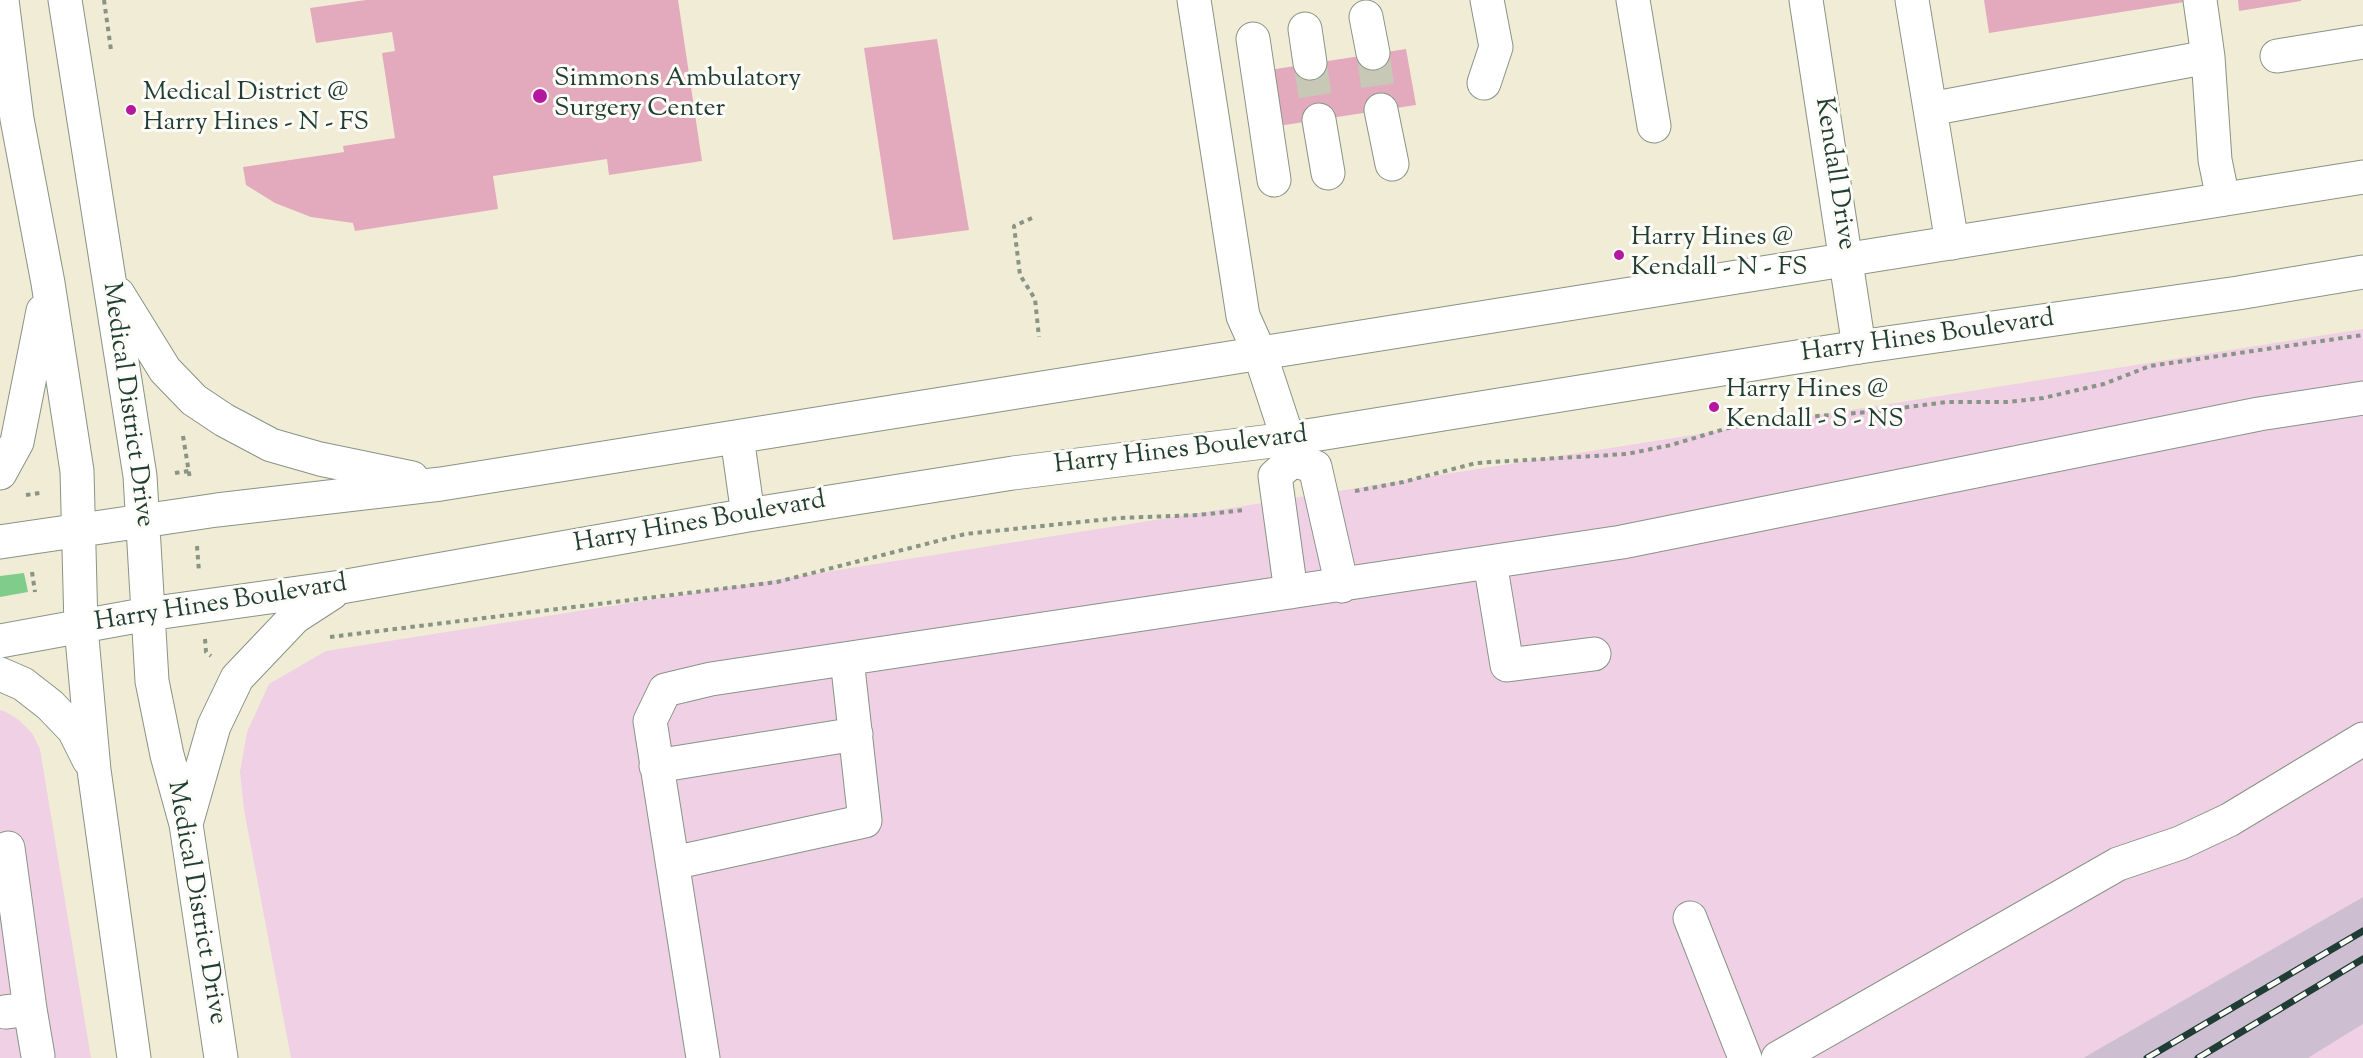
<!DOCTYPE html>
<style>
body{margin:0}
canvas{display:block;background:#f1ecd6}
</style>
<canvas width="2363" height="1058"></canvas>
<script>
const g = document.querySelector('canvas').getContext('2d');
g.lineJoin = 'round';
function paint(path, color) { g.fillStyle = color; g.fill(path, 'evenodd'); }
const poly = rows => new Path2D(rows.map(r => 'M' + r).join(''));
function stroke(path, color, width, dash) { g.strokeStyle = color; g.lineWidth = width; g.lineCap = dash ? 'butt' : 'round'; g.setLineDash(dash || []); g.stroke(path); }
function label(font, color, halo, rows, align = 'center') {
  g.font = font + ' "Sorts Mill Goudy",serif'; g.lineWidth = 6; g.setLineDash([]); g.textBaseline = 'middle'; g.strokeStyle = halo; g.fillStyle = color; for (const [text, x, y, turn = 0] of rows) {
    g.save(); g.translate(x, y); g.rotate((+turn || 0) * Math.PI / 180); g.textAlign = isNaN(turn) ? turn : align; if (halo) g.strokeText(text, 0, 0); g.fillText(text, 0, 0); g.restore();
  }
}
const built = poly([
 [2363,329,2363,897,2083,1058,291,1058,244,810,240,772,247,732,269,684,326,651],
 [0,710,6,712,19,720,32,733,40,749,91,1058,0,1058],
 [2363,1024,2363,1058,2308,1058]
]);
const industrial = poly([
 [2363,897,2363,1024,2308,1058,2083,1058]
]);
const green = poly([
 [24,573,28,592,0,597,0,576]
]);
const building = poly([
 [366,0,678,0,702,161,609,175,607,159,493,176,498,209,355,231,353,223,311,217,275,203,246,185,243,167,344,152,343,146,395,138,382,53,395,51,392,32,316,43,310,8],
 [1984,0,2191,0,2191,1,1989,33],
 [2238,0,2301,0,2301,1,2239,11],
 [937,39,969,230,893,240,864,48],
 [1406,49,1416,105,1278,126,1269,70]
]);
const minorTunnel = poly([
 [1373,53,1381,110],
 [1310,63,1319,120]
]);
const path = poly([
 [104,0,111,50],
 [1032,218,1014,226,1020,275,1035,299,1039,337],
 [183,436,190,479],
 [175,473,189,471],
 [1355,491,1403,482,1476,463,1627,454,1671,445,1728,428,1779,419,1869,412,1947,402,2009,402,2043,398,2104,384,2150,366,2363,335],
 [26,495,40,493],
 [197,546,199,572],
 [32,572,35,592],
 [330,637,777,582,965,534,1119,518,1198,515,1245,510],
 [205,639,206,652,211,656]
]);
const minor = poly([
 [1194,0,1243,316,1260,354],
 [1633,0,1654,126],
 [1806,0,1859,347],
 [1912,0,1930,109],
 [2200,0,2208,57],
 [1366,17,1373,53],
 [1305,29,1310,63],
 [1253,39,1274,180],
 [2277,56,2363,42],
 [1484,83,1496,47,1487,0],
 [1381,110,1392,164],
 [1319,120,1328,173],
 [1952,243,1930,109,2208,57,2215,160,2223,199],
 [1293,460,1315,467,1342,586],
 [1490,562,1507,665,1594,654],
 [1291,592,1275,476,1293,460],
 [656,766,856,734],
 [673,863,865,821,847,659],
 [1690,918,1745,1058],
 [30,1009,38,1056],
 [5,1012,30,1009,8,848],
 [703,1058,650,721,665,690,711,679,1622,542,2259,414,2363,398],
 [1778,1058,2118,864,2180,843,2229,820,2363,739]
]);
const major = poly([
 [2,0,17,119,48,283,77,471,81,627,94,770,134,1058],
 [65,0,140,476,152,681,167,755,186,824,221,1058],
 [118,294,165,370,194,400,224,420,271,445,320,459,412,478],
 [1260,354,1288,439],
 [737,437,748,515],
 [0,473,17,442,43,311],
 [0,542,217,510,441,484,2363,177],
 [0,641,148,614,341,587,748,515,1013,473,1288,439,1859,347,2238,293,2363,272],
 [0,674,23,684,50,705,74,730,89,760],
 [186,824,214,726,237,678,295,617,332,593]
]);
const rail = poly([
 [2147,1058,2363,931],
 [2198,1058,2363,959]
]);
const markers = [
 [540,96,8,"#b5179e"],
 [131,110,6,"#b5179e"],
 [1619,255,6,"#b5179e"],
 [1714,407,6,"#b5179e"]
];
const poiNames = [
 ["Simmons Ambulatory",554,81],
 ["Surgery Center",554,111],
 ["Medical District @",143,95],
 ["Harry Hines - N - FS",143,125],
 ["Harry Hines @",1631,240],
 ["Kendall - N - FS",1631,270],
 ["Harry Hines @",1726,392],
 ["Kendall - S - NS",1726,422]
];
const streetNames = [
 ["Kendall Drive",1833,174,81],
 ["Harry Hines Boulevard",1928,338,-8],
 ["Medical District Drive",126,405,82],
 ["Harry Hines Boulevard",1181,452,-7],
 ["Harry Hines Boulevard",700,524,-10],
 ["Harry Hines Boulevard",221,605,-9],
 ["Medical District Drive",195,903,80]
];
paint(built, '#f0d0e5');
paint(industrial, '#cebed2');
paint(green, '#80cc8a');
paint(building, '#e3aabd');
stroke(minorTunnel, '#c7c9b6', 33, [33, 16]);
stroke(minor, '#889485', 35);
stroke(major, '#889485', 35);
stroke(path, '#889485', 4, [4.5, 4.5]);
stroke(minor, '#fff', 33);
stroke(major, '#fff', 33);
stroke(rail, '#1f3d34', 7);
stroke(rail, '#fdfcf7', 4.5, [14]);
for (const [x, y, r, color] of markers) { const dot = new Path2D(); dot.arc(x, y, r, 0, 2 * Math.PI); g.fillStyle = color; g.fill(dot); stroke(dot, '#fdfcf7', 2); }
label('26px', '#1f3d34', '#fdfcf7', poiNames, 'left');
label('26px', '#1f3d34', '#fdfcf7', streetNames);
</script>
